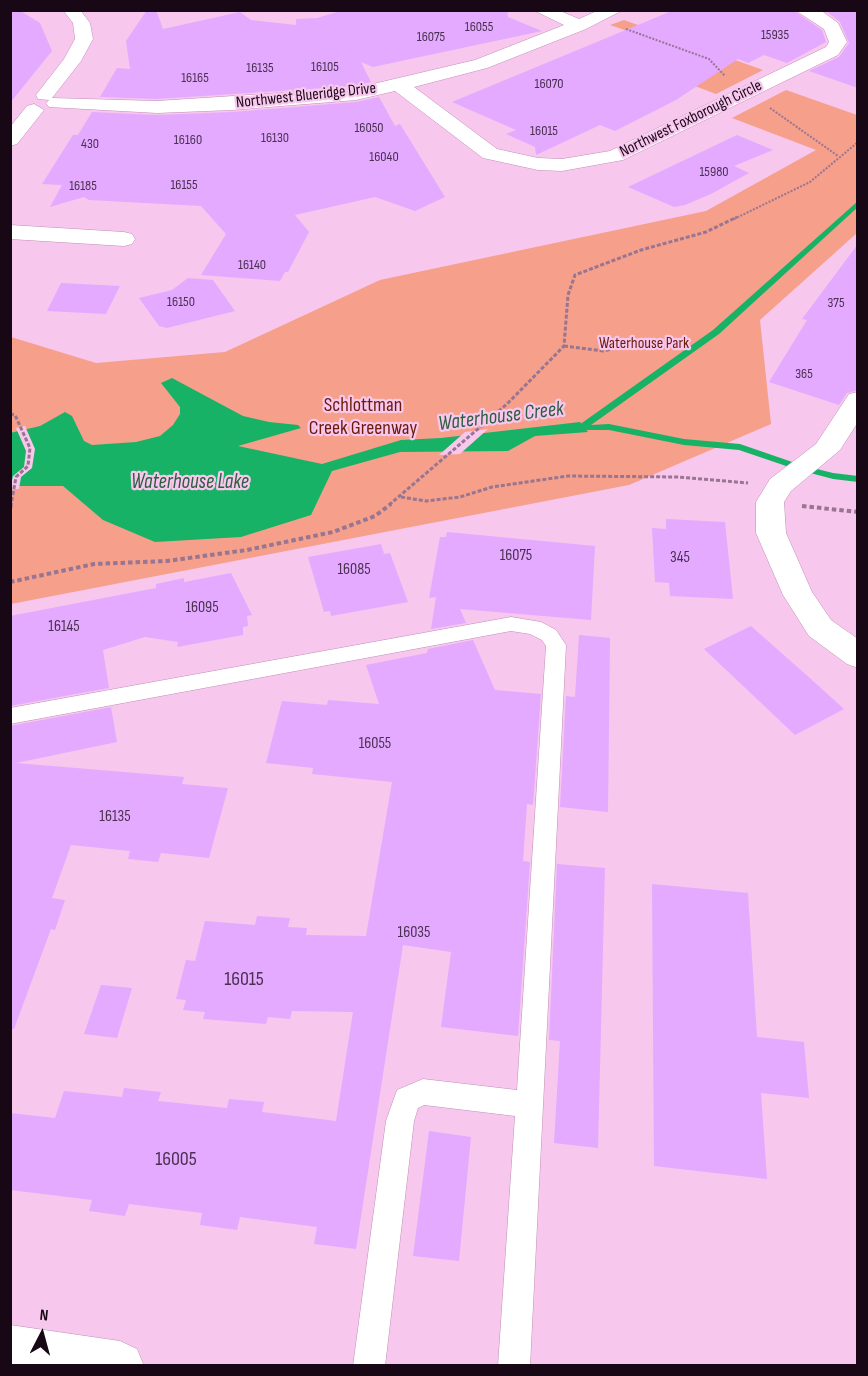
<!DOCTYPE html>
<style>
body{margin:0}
#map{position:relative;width:868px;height:1376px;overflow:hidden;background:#f8c7ed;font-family:"Sofia Sans Condensed",sans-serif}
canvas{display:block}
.frame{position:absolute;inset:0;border:12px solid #180816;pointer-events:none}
.north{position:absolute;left:12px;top:1304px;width:60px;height:60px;-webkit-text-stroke:4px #f8c7ed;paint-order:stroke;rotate:6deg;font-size:16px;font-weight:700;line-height:24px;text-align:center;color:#180816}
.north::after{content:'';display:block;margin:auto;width:21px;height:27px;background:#180816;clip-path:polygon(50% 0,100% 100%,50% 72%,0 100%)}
</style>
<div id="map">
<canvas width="868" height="1376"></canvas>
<div class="frame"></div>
<div class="north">N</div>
</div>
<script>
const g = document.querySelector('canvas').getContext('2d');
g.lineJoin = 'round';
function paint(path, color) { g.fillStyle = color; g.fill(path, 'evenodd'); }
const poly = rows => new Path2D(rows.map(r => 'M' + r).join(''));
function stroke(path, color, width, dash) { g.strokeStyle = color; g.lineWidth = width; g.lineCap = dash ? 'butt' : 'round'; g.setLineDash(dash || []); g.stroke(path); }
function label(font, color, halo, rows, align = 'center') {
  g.font = font + ' "Sofia Sans Condensed",sans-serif'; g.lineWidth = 4.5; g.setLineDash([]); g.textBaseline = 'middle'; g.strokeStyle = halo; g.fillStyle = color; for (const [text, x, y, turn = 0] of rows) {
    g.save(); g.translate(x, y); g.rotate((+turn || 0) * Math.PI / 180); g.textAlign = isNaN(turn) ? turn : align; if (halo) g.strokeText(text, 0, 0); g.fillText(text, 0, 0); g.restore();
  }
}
const green = poly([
 [624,20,763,70,716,94,658,72,662,43,610,25],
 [786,90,857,115,857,233,760,320,771,424,629,485,11,604,11,337,96,363,225,352,380,280,706,211,816,150,732,118]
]);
const water = poly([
 [172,378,243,416,269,422,298,425,301,428,238,446,322,464,401,440,441,438,580,422,588,432,535,436,508,451,400,452,332,471,311,515,241,537,155,542,103,520,63,486,11,486,10,433,40,426,65,412,72,416,84,441,92,445,136,442,160,436,173,425,180,414,180,407,161,383]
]);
const pier = poly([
 [25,426,35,449,32,468,21,477,19,489,10,489,13,476,24,467,26,451,16,428],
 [488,429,460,454,439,455,465,432]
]);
const stream = poly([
 [858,201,858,207,719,334,591,425,609,424,684,439,740,444,801,465,833,473,858,476,858,482,833,479,795,469,739,450,684,445,609,430,566,430,566,426,579,425,713,330,858,201]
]);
const building = poly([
 [10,10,19,10,40,23,52,51,10,103],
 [147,10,156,10,163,29,240,12,251,20,296,25,296,19,317,18,344,10,507,10,508,17,542,31,373,67,361,62,371,82,356,86,157,99,100,97,117,68,130,69,126,41],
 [674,10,793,10,822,30,826,42,787,63,764,55,748,63,738,59,676,100,615,131,600,125,536,155,535,147,506,134,516,130,452,102],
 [825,10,858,10,858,88,809,71,839,57,849,43,840,22],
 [379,97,395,126,400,124,445,197,415,211,375,197,295,215,309,232,288,272,285,272,280,281,201,275,226,234,201,206,89,200,84,197,50,207,62,185,42,184,73,135,78,135,92,112,157,115,232,112,356,102],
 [737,135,773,150,734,166,749,173,711,194,685,205,674,207,628,187],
 [858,244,858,390,847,393,839,405,769,382,807,320,802,319],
 [188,278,213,280,235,311,167,328,159,326,139,298,172,290],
 [61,283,120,286,106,314,47,311],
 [666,519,725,522,733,599,670,596,669,583,655,582,652,528,666,529],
 [447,532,595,546,591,620,460,609,466,623,431,629,436,597,429,598,440,537,446,537],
 [381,544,384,554,390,553,408,602,331,616,330,611,324,612,308,557],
 [231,573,252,615,247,616,248,626,243,627,243,635,177,647,178,642,145,637,103,650,109,688,10,706,10,616,156,588,156,584,184,578,184,582],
 [751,626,812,680,844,709,795,735,704,649],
 [579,635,610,638,608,812,560,807,566,696,575,697],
 [473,640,495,690,541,694,533,805,527,804,523,861,530,862,518,1036,441,1027,451,952,403,945,356,1249,314,1244,317,1227,240,1217,237,1230,200,1225,202,1213,129,1204,125,1216,89,1211,92,1200,10,1190,10,1113,55,1118,64,1091,122,1097,124,1088,161,1092,158,1101,227,1108,229,1099,264,1102,262,1112,336,1121,353,1012,292,1011,290,1019,268,1017,266,1024,203,1019,205,1012,183,1010,186,1000,176,999,186,960,195,961,205,921,255,925,257,916,290,918,288,927,307,928,306,935,366,936,392,782,312,774,313,768,266,763,282,701,327,705,328,700,379,704,366,665,427,653,428,649],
 [111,707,117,742,16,763,184,777,182,784,228,788,209,858,161,853,158,862,128,859,130,851,71,845,52,898,65,900,55,930,51,929,14,1029,10,1029,10,726],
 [557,864,605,868,598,1148,554,1143,560,1041,549,1040],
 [652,884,748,893,757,1037,804,1042,809,1098,761,1093,767,1179,654,1166],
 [101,985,132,988,117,1038,84,1034],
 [429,1131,471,1137,459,1261,413,1256]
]);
const pathFar2 = poly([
 [626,29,709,59,725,76],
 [770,108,838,156],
 [734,219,810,182,858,142]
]);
const pathFar1 = poly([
 [564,346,603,351,621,347],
 [10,414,15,415,30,448,28,466,16,477,11,505],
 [401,497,426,501,460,497,492,487,568,476,678,477,748,483],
 [389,505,507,404,564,346,568,295,575,275,641,250,706,232,737,217]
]);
const path = poly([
 [802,506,858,512],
 [10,509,11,504],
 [10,582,94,564,167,561,247,550,333,532,375,516,391,504]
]);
const lane = poly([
 [511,617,541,622,556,630,566,645,530,1366,498,1366,515,1116,424,1105,418,1108,414,1121,385,1366,353,1366,386,1121,397,1090,423,1079,517,1090,546,646,542,640,530,634,511,631,10,724,10,708,511,617]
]);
const street = poly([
 [63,10,80,10,90,23,93,39,81,61,52,98,157,101,356,88,475,60,564,25,533,10,558,10,579,19,599,10,623,10,586,29,487,68,414,87,497,149,538,158,562,159,610,151,826,47,829,42,824,29,795,10,823,12,838,23,847,42,838,55,623,160,562,171,538,170,483,158,395,91,356,100,232,110,157,113,49,107,46,103,49,100,38,99,36,95,64,59,75,39,73,23,63,10],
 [34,104,44,110,17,144,10,146,10,127,27,106,34,104],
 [10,225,124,232,132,234,135,239,132,244,124,246,10,239,10,225],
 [858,392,858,422,840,450,791,491,784,502,786,533,812,592,831,620,858,639,858,668,847,664,809,636,783,595,756,533,756,502,770,479,816,444,849,394,858,392],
 [10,1325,120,1341,137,1349,144,1366,10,1366,10,1325]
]);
const farNumbernames = [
 ["16055",479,27],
 ["15935",775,35],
 ["16075",431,37],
 ["16105",325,67],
 ["16135",260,68],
 ["16165",195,78],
 ["16070",549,84],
 ["16050",369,128],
 ["16015",544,131],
 ["16130",275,138],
 ["16160",188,140],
 ["430",90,144],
 ["16040",384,157],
 ["15980",714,172],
 ["16155",184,185],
 ["16185",83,186],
 ["16140",252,265],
 ["16150",181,302],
 ["375",836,303],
 ["365",804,374]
];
const farStreetnames = [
 ["Northwest Blueridge Drive",306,96,-6],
 ["Northwest Foxborough Circle",691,119,-26]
];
const farParknames = [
 ["Waterhouse Park",644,344]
];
const numberNames = [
 ["16075",516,556],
 ["345",680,558],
 ["16085",354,570],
 ["16095",202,608],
 ["16145",64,627],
 ["16055",375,744],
 ["16135",115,817],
 ["16035",414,933]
];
const parkNames = [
 ["Schlottman",363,406],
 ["Creek Greenway",363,429]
];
const nearNumbernames = [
 ["16015",244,980],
 ["16005",176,1160]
];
const waterNames = [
 ["Waterhouse Creek",501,417,-7],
 ["Waterhouse Lake",190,483]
];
paint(green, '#f69f8a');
paint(water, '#18b266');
paint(pier, '#f8c7ed');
paint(stream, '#18b266');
paint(building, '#e3aaff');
stroke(lane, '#be90b4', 1);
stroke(street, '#be90b4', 1);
stroke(pathFar2, '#987591', 2, [2, 1.5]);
stroke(pathFar1, '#987591', 3, [4, 2]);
stroke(path, '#987591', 4, [4.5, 3]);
paint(lane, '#fff');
paint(street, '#fff');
label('14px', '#4b3050', null, farNumbernames);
label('16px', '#180816', '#f8c7ed', farStreetnames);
label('16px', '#6a1a07', '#f8c7ed', farParknames);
label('16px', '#4b3050', null, numberNames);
label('20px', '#6a1a07', '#f8c7ed', parkNames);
label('20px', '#4b3050', null, nearNumbernames);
label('italic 21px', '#2c5f3f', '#f8c7ed', waterNames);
</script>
